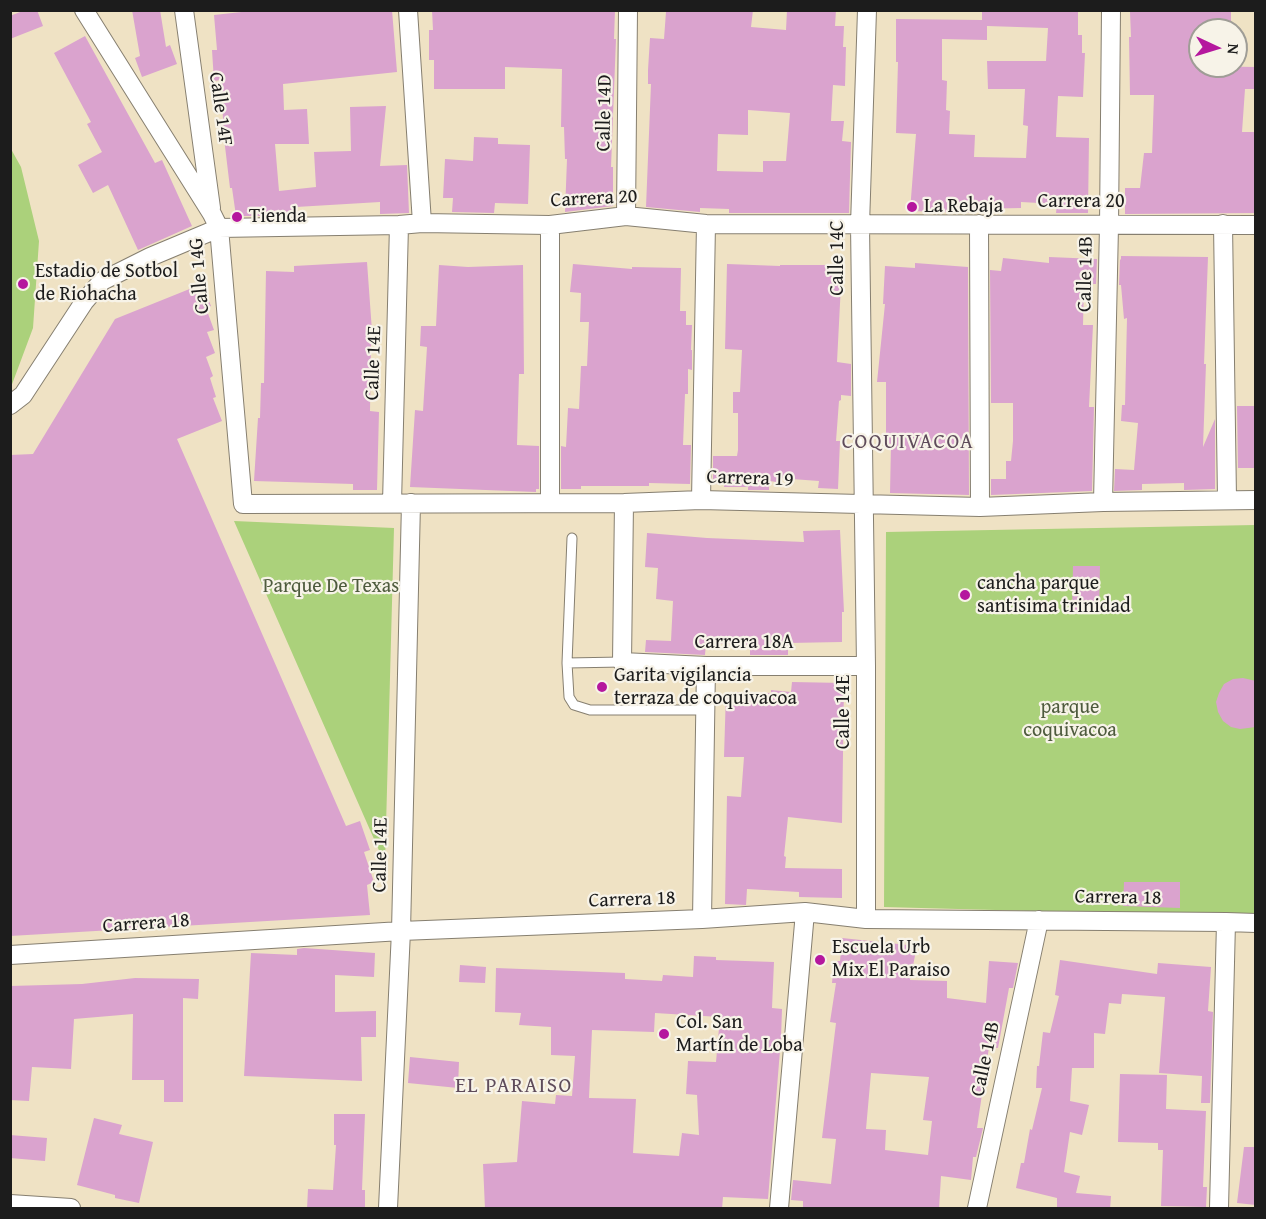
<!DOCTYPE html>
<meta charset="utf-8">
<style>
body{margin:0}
#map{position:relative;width:1266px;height:1219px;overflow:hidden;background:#efe2c4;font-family:"Gentium Book Plus",serif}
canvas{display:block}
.frame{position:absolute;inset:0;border:12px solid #1c1c1c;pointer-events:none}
.north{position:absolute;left:1188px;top:18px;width:60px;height:60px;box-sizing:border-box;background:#f7f3e8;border:2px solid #9f9d96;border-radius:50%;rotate:94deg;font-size:16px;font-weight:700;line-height:24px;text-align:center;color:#1c1c1c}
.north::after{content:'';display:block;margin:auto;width:21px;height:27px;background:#b5179e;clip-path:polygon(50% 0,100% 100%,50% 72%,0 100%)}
</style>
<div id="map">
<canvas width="1266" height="1219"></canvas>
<div class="frame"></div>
<div class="north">N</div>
</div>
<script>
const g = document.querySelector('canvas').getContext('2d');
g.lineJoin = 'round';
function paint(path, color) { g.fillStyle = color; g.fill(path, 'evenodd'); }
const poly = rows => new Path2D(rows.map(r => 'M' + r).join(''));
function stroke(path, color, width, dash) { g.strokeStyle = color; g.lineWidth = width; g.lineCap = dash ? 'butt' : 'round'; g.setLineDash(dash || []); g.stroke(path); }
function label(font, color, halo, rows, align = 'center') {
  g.font = font + ' "Gentium Book Plus",serif'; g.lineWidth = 4.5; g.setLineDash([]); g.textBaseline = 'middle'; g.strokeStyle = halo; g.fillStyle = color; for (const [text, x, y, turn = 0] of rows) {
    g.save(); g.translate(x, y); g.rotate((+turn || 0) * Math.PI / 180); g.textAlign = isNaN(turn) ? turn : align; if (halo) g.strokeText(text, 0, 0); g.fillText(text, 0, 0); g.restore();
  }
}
const green = poly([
 [11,149,21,167,39,241,33,328,11,387],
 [234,521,394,528,385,864],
 [1255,525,1255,917,884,907,886,532]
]);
const building = poly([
 [25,10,37,10,43,26,10,39,10,16],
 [132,10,160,10,166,47,170,45,177,64,142,77,135,58,140,56],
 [260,10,392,10,397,72,283,84,284,110,307,109,309,144,275,144,279,191,316,187,314,152,351,151,350,107,386,106,380,166,407,165,409,213,380,214,380,202,296,207,297,212,264,216,236,216,232,188,230,188,224,138,221,80,214,81,212,50,217,50,214,15],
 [432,10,615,10,614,39,616,39,611,167,613,167,613,206,565,212,567,159,565,159,564,127,561,127,562,69,505,67,505,89,434,89,434,60,429,60,429,30,433,30],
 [676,10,753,10,751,27,786,30,787,10,836,10,835,26,844,26,843,47,846,47,845,86,833,85,831,121,844,121,842,141,851,142,849,213,729,213,729,209,700,208,700,212,646,207,651,84,648,84,648,70,650,38,664,39,666,12,676,12],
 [748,110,790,113,786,161,763,161,763,172,717,171,718,134,748,135],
 [982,10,1078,10,1078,35,1082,35,1082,53,1085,53,1083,97,1058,96,1056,137,1089,138,1088,213,1056,213,1057,204,1021,202,1021,208,973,209,972,213,910,211,916,134,896,133,898,62,896,62,896,19,982,20],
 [987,26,1048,28,1046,61,987,61,988,89,1025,89,1023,125,1028,126,1026,158,974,157,975,135,949,134,950,111,946,110,947,81,942,80,942,39,987,40],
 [1231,10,1231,30,1194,30,1194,66,1256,67,1256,89,1245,89,1242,132,1256,132,1256,213,1125,214,1125,188,1140,188,1144,153,1152,153,1154,95,1130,95,1129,37,1131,37,1130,12],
 [85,36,155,163,162,160,192,226,138,250,108,185,93,193,78,165,102,152,87,124,91,122,54,53],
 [474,137,498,138,498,144,530,145,528,204,495,203,494,213,452,212,453,198,443,198,445,159,473,161],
 [1121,256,1208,257,1204,364,1206,364,1203,447,1215,419,1215,489,1184,490,1184,483,1142,484,1142,490,1114,491,1115,469,1134,470,1138,423,1121,421,1122,405,1125,405,1127,318,1124,319,1121,285,1119,285,1120,259,1121,260],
 [1049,257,1097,259,1096,284,1084,284,1083,325,1093,325,1089,407,1094,407,1092,491,991,495,991,479,1006,479,1006,461,1011,461,1013,441,1013,403,991,403,990,270,1001,271,1003,258,1049,263],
 [367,262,373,345,371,345,370,411,379,412,377,490,353,490,353,484,254,481,258,418,260,418,261,383,264,383,266,271,294,272,294,266],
 [915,263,968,267,969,495,890,493,891,444,886,443,886,382,877,382,885,304,883,304,885,266,915,268],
 [573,264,632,269,632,267,681,268,680,311,686,311,686,325,692,325,691,350,692,350,692,370,688,369,688,394,685,394,683,445,691,445,690,484,649,483,649,486,581,486,581,489,561,489,561,446,566,447,568,408,579,409,581,366,587,366,589,322,580,322,581,293,570,292],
 [727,264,780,266,780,265,842,265,837,362,851,364,851,396,841,395,841,400,839,401,836,441,840,441,838,489,818,488,819,481,778,478,777,482,769,481,769,490,748,490,748,487,724,487,724,484,713,484,713,456,737,456,738,450,738,413,733,413,733,392,740,392,742,350,725,349],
 [439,265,468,267,523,265,524,374,519,374,517,445,539,446,539,489,536,489,536,492,410,487,415,410,423,411,427,347,420,346,421,326,436,326],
 [202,284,211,306,206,308,214,330,207,332,215,353,206,357,213,376,210,378,216,397,213,398,222,421,177,439,346,826,360,821,370,850,364,852,374,882,367,885,370,915,10,936,10,455,33,454,115,319],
 [1237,406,1256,406,1256,468,1238,468],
 [840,530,844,612,842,612,842,642,788,643,788,655,750,655,750,645,706,643,705,655,645,652,646,640,671,641,673,601,656,599,658,568,645,567,647,533,707,538,804,542,803,531],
 [1073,566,1100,566,1099,614,1072,614],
 [1243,678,1256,681,1256,727,1240,729,1231,727,1223,721,1218,712,1216,702,1219,693,1224,684,1233,679],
 [792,682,844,683,842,823,788,817,784,856,786,857,785,868,842,869,842,898,799,897,799,892,747,889,746,905,725,904,727,796,741,797,744,757,724,757,726,692,771,693,771,690,791,692],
 [1124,882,1180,882,1180,908,1123,906],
 [842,938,917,946,910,980,947,981,947,998,986,1003,989,961,1018,963,1013,988,1009,988,998,1048,989,1047,977,1128,983,1128,976,1157,973,1157,971,1180,941,1176,939,1209,803,1209,803,1201,791,1200,793,1180,831,1184,836,1139,822,1138,836,1023,830,1022,836,983,832,983,834,961,840,961],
 [871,1073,929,1077,923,1120,932,1121,928,1155,885,1150,886,1130,866,1129],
 [304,948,375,953,374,977,335,975,335,1012,376,1011,376,1037,361,1037,362,1081,244,1076,251,953,297,955,297,949],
 [694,956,716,957,716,960,774,962,772,1008,782,1009,781,1038,768,1199,723,1197,722,1209,485,1209,483,1164,517,1162,522,1101,555,1104,556,1095,572,1096,575,1056,551,1055,551,1027,519,1025,521,1013,495,1012,496,968,625,973,625,979,662,981,663,975,693,977],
 [655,1013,720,1017,716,1062,688,1061,686,1094,697,1095,699,1135,682,1133,679,1156,633,1153,636,1099,589,1098,592,1030,654,1032],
 [1060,960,1157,974,1158,963,1211,967,1208,1011,1213,1012,1210,1103,1201,1103,1202,1076,1159,1073,1165,997,1122,994,1121,1004,1109,1003,1105,1034,1094,1033,1094,1068,1072,1068,1070,1101,1089,1105,1082,1135,1070,1132,1064,1172,1080,1176,1076,1193,1111,1196,1110,1209,1057,1209,1057,1198,1016,1188,1021,1163,1024,1163,1030,1129,1032,1130,1042,1088,1036,1088,1037,1066,1039,1066,1043,1032,1050,1033,1059,996,1055,995],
 [460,965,486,967,485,983,459,982],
 [135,978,199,979,198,999,183,998,183,1102,164,1102,164,1080,132,1080,133,1014,74,1019,71,1069,32,1067,29,1101,10,1100,10,986,82,984],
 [410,1057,459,1062,458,1088,408,1083],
 [1120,1074,1167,1075,1166,1109,1206,1111,1203,1187,1207,1187,1206,1207,1161,1206,1163,1150,1158,1150,1158,1143,1118,1142],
 [334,1114,365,1114,362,1190,365,1190,365,1209,307,1209,308,1189,333,1190,336,1145,334,1145],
 [94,1118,122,1125,119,1134,153,1142,139,1203,115,1198,115,1195,77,1185],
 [10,1135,47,1138,45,1161,10,1158],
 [1244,1147,1256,1147,1256,1205,1237,1203]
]);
const service = poly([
 [572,538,567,663,622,662],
 [567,663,569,697,574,705,590,710,706,710]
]);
const minor = poly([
 [84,10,212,214,219,228,243,504,624,503,701,500,980,507,1103,502,1256,500],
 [184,10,211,208],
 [408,10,422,223],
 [626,216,628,10],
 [979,224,980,507],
 [1223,224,1227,499],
 [10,405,23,395,84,302,102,281,150,257,219,228,399,225,422,223,550,225,626,216,706,224,1256,225],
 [701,500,706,224],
 [1103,502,1109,226,1111,10],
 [392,503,399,225],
 [550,503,550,225],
 [624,503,622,662,706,666,866,666],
 [702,919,706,666],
 [866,919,866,666,860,225,867,10],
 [10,955,401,931,702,919,805,912,866,919,1226,922,1256,923],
 [10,1204,71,1208],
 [388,1208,401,931,411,503],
 [779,1208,805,912],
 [977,1208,1039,920],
 [1219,1208,1226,922]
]);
const markers = [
 [912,207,6,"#b5179e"],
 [237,217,6,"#b5179e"],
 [23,284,6,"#b5179e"],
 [965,595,6,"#b5179e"],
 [602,687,6,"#b5179e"],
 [820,960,6,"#b5179e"],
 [664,1034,6,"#b5179e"]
];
const streetNames = [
 ["Calle 14F",220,109,82],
 ["Calle 14D",605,113,-89],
 ["Carrera 20",594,199,-3],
 ["Carrera 20",1081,202],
 ["Calle 14C",838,258,-90],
 ["Calle 14B",1086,274,-89],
 ["Calle 14G",200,276,-95],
 ["Calle 14E",374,363,-88],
 ["Carrera 19",750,479,2],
 ["Carrera 18A",744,643],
 ["Calle 14E",844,712,-90],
 ["Calle 14E",381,855,-89],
 ["Carrera 18",1118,898,1],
 ["Carrera 18",632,900,-2],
 ["Carrera 18",146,924,-4],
 ["Calle 14B",986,1059,-78]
];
const poiNames = [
 ["La Rebaja",924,207],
 ["Tienda",249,217],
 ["Estadio de Sotbol",35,272],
 ["de Riohacha",35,295],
 ["cancha parque",977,584],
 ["santisima trinidad",977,607],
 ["Garita vigilancia",614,676],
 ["terraza de coquivacoa",614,699],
 ["Escuela Urb",832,948],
 ["Mix El Paraiso",832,971],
 ["Col. San",676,1023],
 ["Martín de Loba",676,1046]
];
const parkNames = [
 ["Parque De Texas",331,587],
 ["parque",1070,708],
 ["coquivacoa",1070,731]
];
const neighbourhoodNames = [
 ["COQUIVACOA",908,443],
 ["EL PARAISO",514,1087]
];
paint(green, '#abd17b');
paint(building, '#daa3ce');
stroke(service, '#867f70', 11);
stroke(minor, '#867f70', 20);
stroke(service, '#fff', 9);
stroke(minor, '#fff', 18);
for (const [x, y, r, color] of markers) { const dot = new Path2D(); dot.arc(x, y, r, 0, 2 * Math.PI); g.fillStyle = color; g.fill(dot); stroke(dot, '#f7f3e8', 2); }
label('20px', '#1c1c1c', '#f7f3e8', streetNames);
label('20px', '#1c1c1c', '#f7f3e8', poiNames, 'left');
label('20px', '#4e5b3d', '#f7f3e8', parkNames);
g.letterSpacing = '1.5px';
label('21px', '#5e4b5a', '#f7f3e8', neighbourhoodNames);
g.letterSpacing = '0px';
</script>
